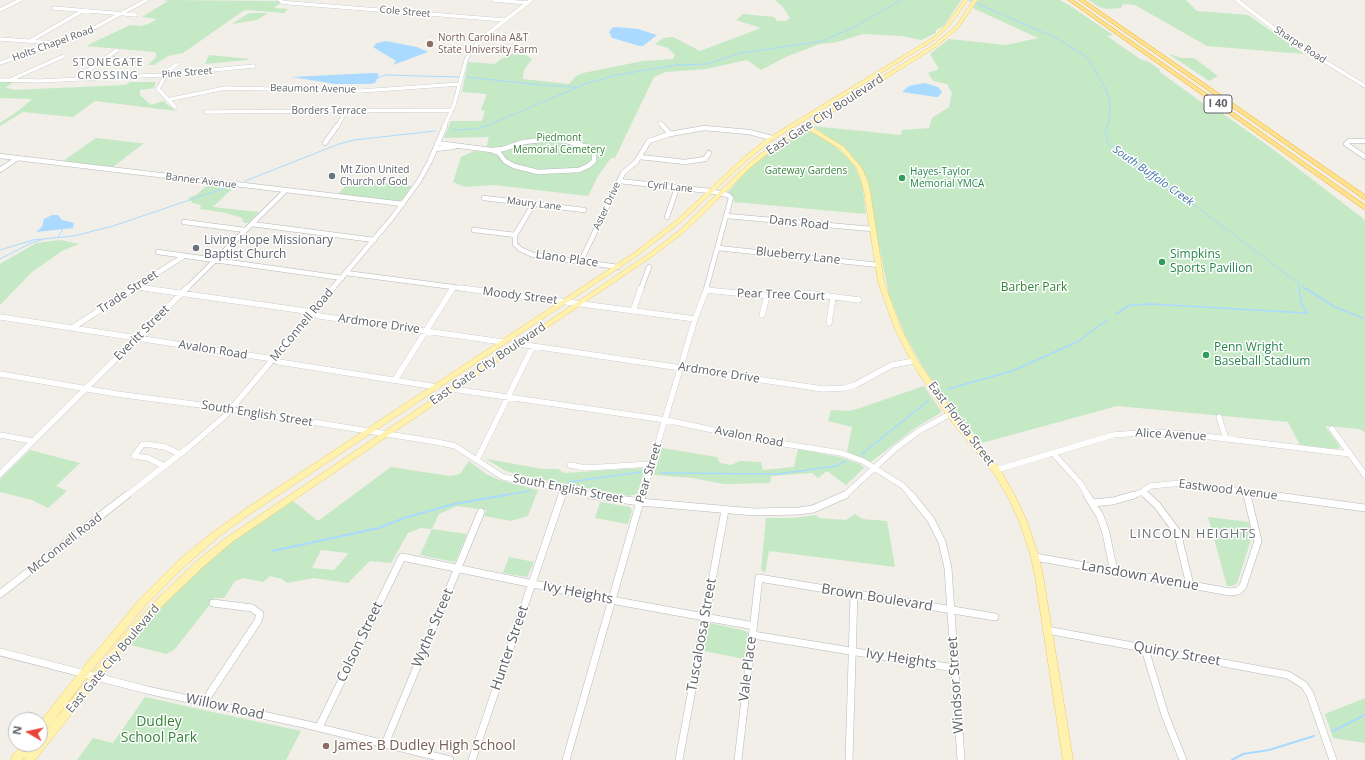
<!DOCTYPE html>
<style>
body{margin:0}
#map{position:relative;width:1365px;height:760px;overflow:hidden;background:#f1efe8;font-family:"Open Sans",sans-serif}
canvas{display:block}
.north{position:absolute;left:8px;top:712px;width:40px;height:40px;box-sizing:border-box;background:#fff;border:1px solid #bfc1c3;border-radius:50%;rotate:279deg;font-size:11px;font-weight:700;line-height:16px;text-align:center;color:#5f6368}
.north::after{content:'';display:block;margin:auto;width:14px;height:18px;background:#ea4335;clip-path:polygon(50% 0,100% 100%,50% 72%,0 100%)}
</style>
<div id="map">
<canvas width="1365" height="760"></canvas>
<div class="north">N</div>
</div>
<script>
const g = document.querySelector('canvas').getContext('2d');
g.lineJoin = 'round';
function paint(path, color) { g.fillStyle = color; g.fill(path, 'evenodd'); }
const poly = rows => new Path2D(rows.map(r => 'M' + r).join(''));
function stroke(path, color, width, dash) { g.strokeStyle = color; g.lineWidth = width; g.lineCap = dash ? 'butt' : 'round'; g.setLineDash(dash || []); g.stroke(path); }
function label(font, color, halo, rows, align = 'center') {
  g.font = font + ' "Open Sans",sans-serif'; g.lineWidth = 3; g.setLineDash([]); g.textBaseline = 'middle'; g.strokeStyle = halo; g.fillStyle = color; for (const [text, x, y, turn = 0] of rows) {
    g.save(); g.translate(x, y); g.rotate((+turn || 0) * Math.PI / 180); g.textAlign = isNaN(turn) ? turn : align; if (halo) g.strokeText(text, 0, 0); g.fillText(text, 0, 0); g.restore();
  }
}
const green = poly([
 [161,0,278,1,281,3,274,8,288,9,284,13,247,10,243,11,183,53,168,56,154,65,148,65,157,56,155,52,86,46,130,25,141,26,148,24,157,19,142,17,168,1],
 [775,0,961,0,944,26,936,30,936,33,921,40,902,36,863,34,837,42,820,44,788,56,761,70,747,60,706,69,666,72,654,77,615,158,611,158,598,176,588,196,494,185,465,187,453,182,461,157,474,151,485,152,489,137,444,138,451,121,482,121,485,111,481,110,487,94,462,92,468,62,495,64,501,59,512,54,526,55,532,59,524,70,523,79,569,84,576,76,583,73,643,61,673,59,675,55,668,48,655,44,664,38,673,37,700,51,761,28,736,20,743,14,774,17,777,21,786,21,790,18,783,7],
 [978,0,1059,0,1069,5,1113,35,1107,36,1140,59,1149,62,1159,69,1160,72,1204,104,1219,111,1274,150,1365,220,1365,432,1359,429,1325,426,1340,447,1337,449,1300,445,1288,422,1117,406,982,443,949,405,921,364,905,335,889,295,877,236,869,185,862,169,842,146,812,126,901,135,902,130,929,128,932,118,949,107,952,93,947,84,933,81,928,73,939,69,930,54,949,39,1006,45,1038,38,973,8],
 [1089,0,1186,0,1197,11,1248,15,1304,54,1207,46,1135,5,1123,4,1121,8,1107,9,1099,7],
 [249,13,268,13,257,20,232,24],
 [1167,53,1181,58,1194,58,1218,76,1209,81],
 [209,55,250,59,247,60,205,64],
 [0,81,15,81,5,88,13,89,12,90,125,85,130,82,156,82,154,88,140,90,140,95,151,105,163,101,176,111,95,101,73,117,23,112,0,126,0,123,18,111,32,99,0,98],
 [802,130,808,130,831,143,849,159,855,167,862,184,866,214,734,202,734,197,727,193,750,167,778,145],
 [96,138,140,143,144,143,113,167,63,161],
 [351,180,412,186,402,200,398,201,338,194],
 [210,183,234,187,213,207,259,212,248,223,244,223,242,218,226,213,200,209,201,205,193,203,188,198,196,195],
 [60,240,79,244,62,251,32,272,0,305,0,264,36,243],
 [924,386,941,411,940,413,915,428,871,462,847,452,852,427,828,421,831,410,850,411,860,408],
 [662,448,717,457,720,463,731,465,740,461,761,462,763,470,794,467,798,449,840,457,860,464,864,468,846,485,827,471,818,478,812,473,771,476,770,483,724,484,693,478,654,475],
 [30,450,80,463,56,486,67,491,48,508,32,500,0,492,0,479],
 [486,459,543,469,558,469,564,473,642,468,644,472,637,494,628,496,515,474,504,470],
 [469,461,486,474,500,480,538,490,528,516,511,521,484,516,487,510,457,506,439,514,432,529,467,534,456,560,454,562,420,555,432,529,421,528,408,533,391,563,370,561,348,583,314,578,287,583,282,579,270,576,263,582,244,578,235,581,224,598,214,598,208,607,174,650,166,654,127,644,147,620,206,564,235,539,293,501,318,521,391,467,450,476,460,474],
 [321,550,347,553,348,554,334,570,312,568],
 [600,502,630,507,632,511,628,524,595,518],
 [855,514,862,519,887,521,895,567,769,551,765,573,761,570,766,518,794,518,816,515,819,518,846,520],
 [1208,517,1249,522,1251,535,1250,543,1237,583,1233,586,1227,586],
 [509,557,534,562,527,577,503,573],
 [710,623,746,631,748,633,744,659,704,651,708,624],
 [145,697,203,710,301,731,286,760,77,760,93,738,113,743],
 [1365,698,1365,743,1333,738,1325,714]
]);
const water = poly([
 [615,27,638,29,657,35,643,46,640,46,612,38,609,32,612,28],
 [386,41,417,47,428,52,393,65,396,61,373,47,377,43],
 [372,73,377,73,379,75,375,83,370,84,335,84,292,77],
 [925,83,938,87,942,92,938,97,936,97,902,92,909,86],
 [52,215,58,215,62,220,74,223,73,228,36,232,42,227,44,219]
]);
const streamFar2 = poly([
 [969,0,1056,38,1084,55,1090,62,1107,91,1110,103,1109,121,1105,133,1109,145,1115,152,1193,204,1306,289],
 [466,77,540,85,576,87],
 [378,78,385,75,459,77],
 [452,130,476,129,486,126,585,84,617,75,676,65,707,64,741,53,823,41,856,26,901,0],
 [245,181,339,144,354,140,435,131],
 [58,237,63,229],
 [0,250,33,240,74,236,113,226,228,187],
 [0,259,31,243,41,240],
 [1298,285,1299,289]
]);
const streamFar1 = poly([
 [1305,288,1333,306,1365,319],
 [1116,314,1130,305,1150,304,1307,313,1301,303,1299,288],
 [948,389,1012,371,1077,342,1107,320],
 [862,454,928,401],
 [661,473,778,474,836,466,846,461],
 [569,482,641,472],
 [500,496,529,491]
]);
const stream = poly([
 [272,551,379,528,404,518,454,504,506,495],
 [1333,731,1365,715],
 [1232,760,1243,754,1269,750,1314,736]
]);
const minorFar3 = poly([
 [280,0,282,2,290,3,505,20],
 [493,0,528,3],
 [1237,0,1285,37,1365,86],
 [54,8,136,15],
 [0,10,20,0],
 [0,39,55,43],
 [30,41,84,10],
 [105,58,134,60],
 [0,63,84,33,147,0],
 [12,79,64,56],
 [76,79,117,50],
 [0,80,40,81,161,75,254,66],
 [167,100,225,88,361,91,460,84],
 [175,107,158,89,168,71,177,64],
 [206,112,452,110],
 [660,123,664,127],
 [337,127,346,111],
 [444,127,454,105,466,60,472,49,481,39,531,0]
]);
const minorFar2 = poly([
 [663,126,670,134],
 [550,139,563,140,587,147,594,153,594,161,588,166,579,170,538,172,514,166,505,161,499,153,491,150,503,149,524,142,550,139],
 [1365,141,1349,141,1346,144,1365,157],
 [325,143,337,126],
 [437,143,491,150],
 [435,149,454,147],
 [0,156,403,204],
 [640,157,685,162,705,159,709,153],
 [0,170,18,158],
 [619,181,710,191,728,195,731,198,706,289],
 [484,198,584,210],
 [533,205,515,235,515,244,520,249,533,255,618,267],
 [727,216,872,229],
 [667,217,677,188],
 [184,222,245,230],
 [252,224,374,240],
 [474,230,515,235],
 [718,248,878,265],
 [158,252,342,278],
 [581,261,623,173,636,162,649,141,670,134,704,128,749,132,772,138],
 [346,273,468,289],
 [136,287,151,289],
 [132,289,184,256],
 [186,289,285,191],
 [332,289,392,218,419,181,430,161,445,126],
 [453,289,454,287],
 [641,289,649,267]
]);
const minorFar1 = poly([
 [144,288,306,311,319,316,503,342],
 [461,288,695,319],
 [706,290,767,296,805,293,859,300],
 [633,311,641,288],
 [762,315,767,296],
 [0,317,267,358,279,362,437,387],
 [829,323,833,297],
 [72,328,134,288],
 [519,344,823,389,845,388,855,385,892,365,914,361],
 [0,374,117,394,231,409,437,442,455,446,503,477,598,496],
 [395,380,453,288],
 [452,389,666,420,760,440,841,453,863,461,903,486,912,496],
 [1219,417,1226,439],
 [1332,429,1365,475],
 [0,435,33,441],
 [1053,453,1080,483,1088,496],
 [477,460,533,346],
 [570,465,585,468,652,464],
 [164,466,148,458,134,456,142,445,146,444,165,447,180,454],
 [996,470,1113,435,1153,432,1187,434,1350,454],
 [0,474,187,288],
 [1142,492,1147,496],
 [1246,492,1247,496],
 [126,496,189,447,225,416,333,288],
 [562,496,564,490],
 [642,496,695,319,707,288],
 [844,496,897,447,919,431,950,414],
 [1131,496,1142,492,1150,486,1182,483,1278,496]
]);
const minor = poly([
 [591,495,640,502,754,512,799,511,813,509,845,495],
 [911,495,931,520,942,542,948,568,961,760],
 [1087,495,1100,516,1106,533,1114,572],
 [1146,495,1157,505,1177,532,1190,585],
 [1270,495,1365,508],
 [1093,503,1113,501,1134,495],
 [1035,557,1230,592,1238,591,1243,586,1258,541,1247,495],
 [0,594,127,495],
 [1047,630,1288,675,1304,685,1310,694,1333,760],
 [753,635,954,668],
 [1145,649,1165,715,1183,760],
 [0,652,147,690,304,724,450,760],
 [204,702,258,621,260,614,252,608,213,603],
 [319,727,402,557,611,600,754,626],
 [385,744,481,512],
 [472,760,562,495],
 [566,760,642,495],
 [679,760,725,510],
 [738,760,759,578,995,617],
 [849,760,854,594]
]);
const major = poly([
 [964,0,968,0,949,26,936,39,771,141,747,160,682,221,638,255,253,512,218,537,185,566,145,606,92,670,44,734,40,735,40,722,86,664,139,600,179,560,212,533,247,508,634,253,678,219,743,158,767,139,934,37,947,24,964,0],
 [973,0,977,0,959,27,937,46,810,126,844,147,861,167,867,179,870,191,884,282,901,329,917,360,953,412,999,468,1014,494,1027,521,1039,557,1043,576,1073,760,1063,760,1035,576,1031,557,1019,521,1008,497,993,472,947,416,912,363,895,329,878,282,864,191,861,179,856,167,840,149,806,128,776,147,752,166,684,232,654,255,232,542,205,565,162,606,132,638,35,760,24,760,25,756,23,760,11,760,12,756,23,744,34,744,33,748,35,744,40,744,40,738,126,632,156,600,199,559,226,538,650,253,680,230,748,164,772,145,803,126,801,124,801,123,806,124,935,44,957,25,973,0]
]);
const highway = poly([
 [1068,0,1073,0,1365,205,1365,210,1068,0],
 [1079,0,1084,0,1365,195,1365,200,1079,0]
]);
const markers = [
 [430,44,4,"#8d6e63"],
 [332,176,4,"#6b7280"],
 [902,178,4,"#2e9e5b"],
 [196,248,4,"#6b7280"],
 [1162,262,4,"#2e9e5b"],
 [1206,355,4,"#2e9e5b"],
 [326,746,4,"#8d6e63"]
];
const farStreetnames = [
 ["Cole Street",405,12,5],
 ["Holts Chapel Road",53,44,-20],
 ["Sharpe Road",1300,45,33],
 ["Pine Street",187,73,-5],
 ["Beaumont Avenue",313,89,1],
 ["Borders Terrace",329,111],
 ["Banner Avenue",201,181,7],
 ["Cyril Lane",670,187,6],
 ["Maury Lane",534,204,7],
 ["Aster Drive",607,206,-65]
];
const farEducationnames = [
 ["North Carolina A&T",438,38],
 ["State University Farm",438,50]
];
const farParknames = [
 ["Piedmont",559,138],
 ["Memorial Cemetery",559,150],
 ["Gateway Gardens",806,171]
];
const farWorshipnames = [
 ["Mt Zion United",340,170],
 ["Church of God",340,182]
];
const farLeisurenames = [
 ["Hayes-Taylor",910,172],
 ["Memorial YMCA",910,184]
];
const farNeighbourhoodnames = [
 ["STONEGATE",108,63],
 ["CROSSING",108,76]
];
const shields = [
 [1218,104,28]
];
const shieldNames = [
 ["I 40",1218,104]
];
const farWaternames = [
 ["South Buffalo Creek",1153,176,35]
];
const streetNames = [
 ["East Gate City Boulevard",825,115,-33],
 ["Dans Road",799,223,6],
 ["Blueberry Lane",798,256,6],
 ["Llano Place",567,259,8],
 ["Trade Street",128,292,-33],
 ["Pear Tree Court",781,295,2],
 ["Moody Street",520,296,7],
 ["Ardmore Drive",379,324,8],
 ["McConnell Road",302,325,-50],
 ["Everitt Street",142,333,-45],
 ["Avalon Road",213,350,9],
 ["East Gate City Boulevard",488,364,-34],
 ["Ardmore Drive",719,373,9],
 ["South English Street",257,414,9],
 ["East Florida Street",961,424,53],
 ["Alice Avenue",1171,435,3],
 ["Avalon Road",749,437,11],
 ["Pear Street",649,473,-73],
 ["South English Street",568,489,11],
 ["Eastwood Avenue",1228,490,7],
 ["McConnell Road",65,544,-38],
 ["East Gate City Boulevard",113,659,-50]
];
const worshipNames = [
 ["Living Hope Missionary",204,241],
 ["Baptist Church",204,255]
];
const leisureNames = [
 ["Simpkins",1170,255],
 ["Sports Pavilion",1170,269],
 ["Penn Wright",1214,348],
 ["Baseball Stadium",1214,362]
];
const parkNames = [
 ["Barber Park",1034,288]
];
const neighbourhoodNames = [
 ["LINCOLN HEIGHTS",1193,534]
];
const nearStreetnames = [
 ["Lansdown Avenue",1140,576,10],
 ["Ivy Heights",578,593,11],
 ["Brown Boulevard",877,598,9],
 ["Wythe Street",433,628,-67],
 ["Tuscaloosa Street",702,635,-80],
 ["Colson Street",360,642,-64],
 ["Hunter Street",510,648,-71],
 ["Quincy Street",1177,654,10],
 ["Ivy Heights",901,659,9],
 ["Vale Place",748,669,-83],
 ["Windsor Street",956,685,-94],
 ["Willow Road",225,707,12]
];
const nearParknames = [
 ["Dudley",159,722],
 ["School Park",159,738]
];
const nearEducationnames = [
 ["James B Dudley High School",334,746]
];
paint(green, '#c5e8c5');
paint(water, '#aadaff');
stroke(streamFar2, '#aadaff', 1);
stroke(streamFar1, '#aadaff', 1.5);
stroke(stream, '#aadaff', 2);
stroke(minorFar3, '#b5b8bc', 4);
stroke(minorFar2, '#b5b8bc', 5.5);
stroke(minorFar1, '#b5b8bc', 6);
stroke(minor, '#b5b8bc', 8);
stroke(major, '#f2c960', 1);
stroke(highway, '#f9ab00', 1);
stroke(minorFar3, '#fff', 3.5);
stroke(minorFar2, '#fff', 4.5);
stroke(minorFar1, '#fff', 5.5);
stroke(minor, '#fff', 7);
paint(major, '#fff2af');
paint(highway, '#fde293');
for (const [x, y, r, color] of markers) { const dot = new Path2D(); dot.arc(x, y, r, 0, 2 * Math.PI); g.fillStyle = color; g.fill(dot); stroke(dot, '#fff', 1.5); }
label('10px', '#5f6368', '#fff', farStreetnames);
label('10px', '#785e54', '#fff', farEducationnames, 'left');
label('10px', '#348238', '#fff', farParknames);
label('10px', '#5b616d', '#fff', farWorshipnames, 'left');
label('10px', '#27864d', '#fff', farLeisurenames, 'left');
g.letterSpacing = '1px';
label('11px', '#70757a', '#fff', farNeighbourhoodnames);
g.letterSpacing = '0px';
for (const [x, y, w] of shields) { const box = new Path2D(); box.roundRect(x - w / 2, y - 9, w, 18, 3); g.fillStyle = '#fff'; g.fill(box); stroke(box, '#5f6368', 1); }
label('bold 11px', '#5f6368', null, shieldNames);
label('italic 11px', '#4174aa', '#fff', farWaternames);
label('12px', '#5f6368', '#fff', streetNames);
label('12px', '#5b616d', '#fff', worshipNames, 'left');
label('12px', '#27864d', '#fff', leisureNames, 'left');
label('12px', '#348238', '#fff', parkNames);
g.letterSpacing = '1px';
label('13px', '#70757a', '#fff', neighbourhoodNames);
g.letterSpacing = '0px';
label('14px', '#5f6368', '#fff', nearStreetnames);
label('14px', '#348238', '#fff', nearParknames);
label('14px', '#785e54', '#fff', nearEducationnames, 'left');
</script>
